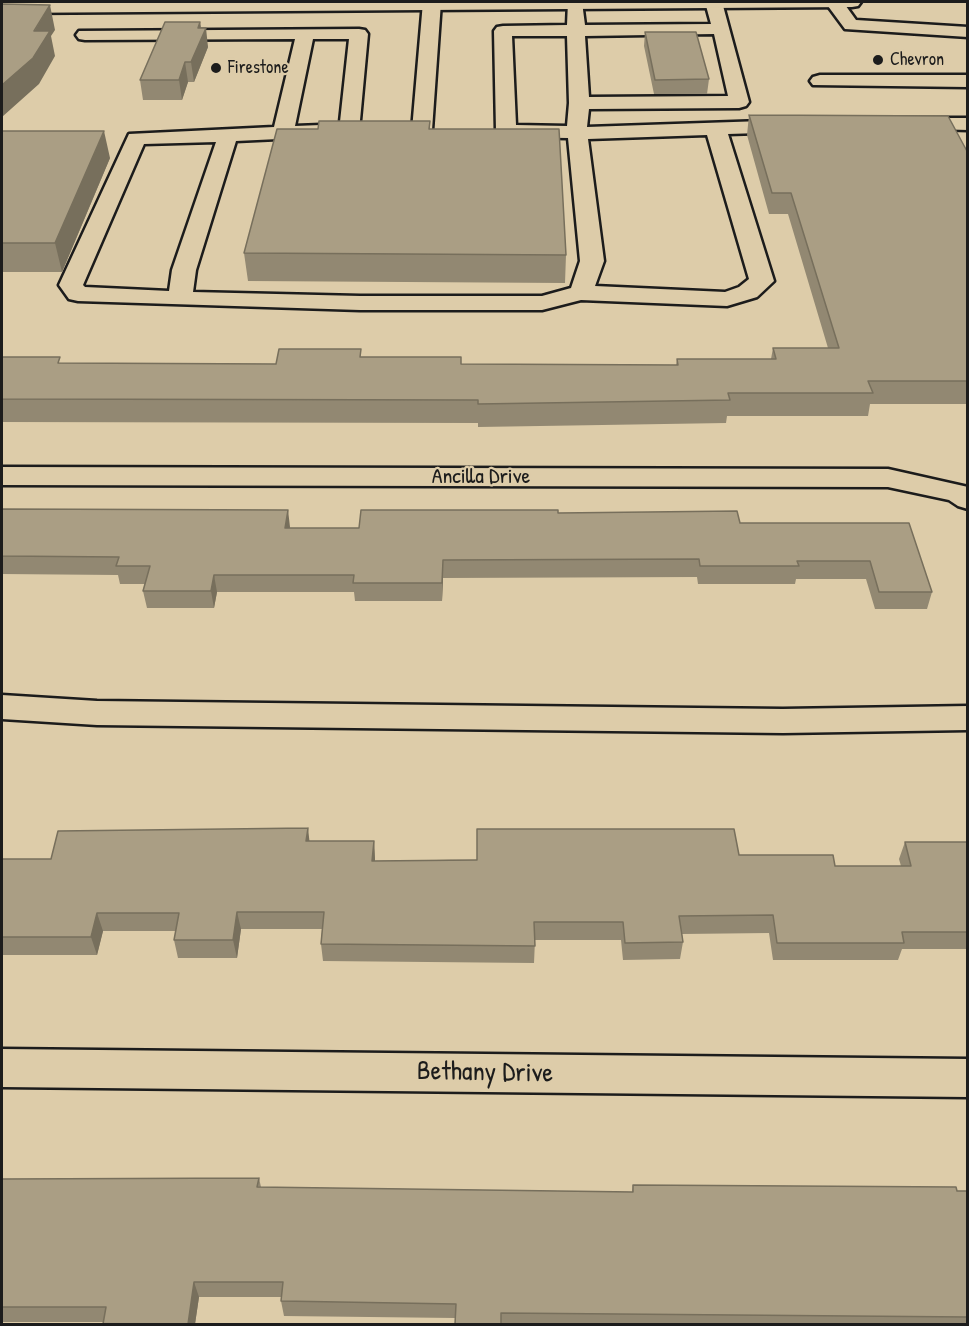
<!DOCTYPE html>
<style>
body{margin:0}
#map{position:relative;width:969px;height:1326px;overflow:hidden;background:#ddcca9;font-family:"Patrick Hand",sans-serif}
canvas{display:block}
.frame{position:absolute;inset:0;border:3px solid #1c1c1c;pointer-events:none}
</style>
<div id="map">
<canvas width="969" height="1326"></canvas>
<div class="frame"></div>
</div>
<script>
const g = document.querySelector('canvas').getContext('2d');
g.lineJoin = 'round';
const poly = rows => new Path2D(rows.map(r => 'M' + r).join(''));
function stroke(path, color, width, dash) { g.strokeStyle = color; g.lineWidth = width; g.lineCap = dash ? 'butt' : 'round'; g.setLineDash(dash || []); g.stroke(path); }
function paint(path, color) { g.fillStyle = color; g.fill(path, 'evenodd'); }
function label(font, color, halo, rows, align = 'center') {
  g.font = font + ' "Patrick Hand",sans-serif'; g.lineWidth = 4.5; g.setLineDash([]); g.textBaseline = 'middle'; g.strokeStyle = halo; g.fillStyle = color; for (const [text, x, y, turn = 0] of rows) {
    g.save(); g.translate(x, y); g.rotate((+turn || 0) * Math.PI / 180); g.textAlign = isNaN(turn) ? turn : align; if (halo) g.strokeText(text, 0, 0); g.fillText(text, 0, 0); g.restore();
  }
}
const minor = poly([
 [423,2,441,2,432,130,429,134,422,136,415,134,412,130,423,2],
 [568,2,582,2,585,25,711,24,705,2,722,2,749,102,746,106,739,108,589,109,587,127,792,120,799,122,802,126,799,130,792,132,728,134,774,281,757,297,727,306,581,300,542,310,360,310,78,301,69,299,59,285,129,134,274,127,295,39,85,40,79,39,76,35,79,31,359,29,365,30,368,34,359,131,356,135,349,137,342,135,339,131,349,39,313,39,295,126,321,125,328,127,331,131,328,135,321,137,236,141,196,270,193,292,360,296,542,296,571,288,580,261,568,138,506,137,499,135,496,131,494,31,497,27,503,26,567,25,568,2],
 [714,34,728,96,589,97,585,36,714,34],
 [512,36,567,36,569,103,567,126,516,125,512,36],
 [707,135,749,279,739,287,725,292,595,286,604,261,588,139,707,135],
 [216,142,172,270,169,291,85,287,83,285,144,144,216,142],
 [825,2,843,2,856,20,968,27,968,37,845,29,825,2],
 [820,75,968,75,968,87,813,85,810,81,813,77,820,75],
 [906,118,968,118,968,130,899,128,896,124,899,120,906,118],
 [2,467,888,469,968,487,968,509,958,506,949,500,888,487,2,485,2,467],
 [2,695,97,701,783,709,968,706,968,730,783,733,97,725,2,719,2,695],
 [2,1049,968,1059,968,1097,2,1087,2,1049]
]);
const major = poly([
 [179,2,861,2,858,6,852,7,2,13,2,3,179,2]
]);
const wall = poly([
 [200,22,201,28,208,47,194,82,188,82,182,100,143,100,140,80],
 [645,32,709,79,707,94,654,94,644,46],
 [749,115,968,153,968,404,870,404,868,416,727,416,726,423,478,427,478,423,2,422,2,357,61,363,276,364,362,357,461,364,676,365,677,359,771,359,773,348,828,348,788,214,769,214,747,135],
 [430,121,430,129,566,255,565,283,248,281,244,253,318,129],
 [2,131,110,158,62,272,2,272],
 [2,509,290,528,359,528,558,513,740,523,909,523,932,592,927,609,875,609,866,579,796,579,795,584,698,584,697,577,443,578,442,601,355,601,354,592,217,592,214,608,147,608,143,591,145,584,120,584,118,575,2,574],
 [310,841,374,841,375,861,739,855,835,866,901,866,899,859,905,842,968,842,968,949,902,949,898,960,773,960,769,933,682,934,683,942,680,959,623,960,621,940,535,940,534,963,323,961,321,944,322,929,241,929,237,958,178,958,174,940,176,931,103,931,97,955,2,955,2,859,51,859],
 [259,1178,261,1187,632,1192,633,1185,968,1191,968,1324,455,1324,455,1318,284,1316,281,1301,281,1297,199,1297,195,1324,103,1324,103,1322,2,1322,2,1179]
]);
const shadedWall = poly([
 [50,5,55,30,51,36,55,56,39,84,2,117,2,85],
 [200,22,202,36,206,28,208,47,194,82,191,62,198,28],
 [185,62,188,82,182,100,179,80],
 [104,131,110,158,62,272,55,243],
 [288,510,290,527,287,546,285,528],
 [443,560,443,578,442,601,442,583],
 [214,575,217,592,214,608,211,591],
 [308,828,310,846,306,841],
 [374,841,375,859,374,879,372,861],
 [237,912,241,929,237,958,233,940],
 [97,913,103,931,97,955,91,937],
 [194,1282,199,1297,195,1324,188,1324]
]);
const building = poly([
 [2,4,50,5,34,31,50,31,33,58,2,85,2,4],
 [165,22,200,22,198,28,206,28,191,62,185,62,179,80,140,80,165,22],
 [645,32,696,32,709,79,655,80,645,32],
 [749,115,948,116,968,153,968,381,868,381,873,393,728,393,730,400,478,404,478,400,2,399,2,357,60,357,58,363,276,364,279,349,361,349,360,357,461,357,461,364,678,365,677,359,776,359,773,348,839,348,791,193,772,193,749,115],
 [319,121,430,121,429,129,559,129,566,255,244,253,277,129,318,129,319,121],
 [2,131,104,131,55,243,2,243,2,131],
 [2,509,288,510,285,528,359,528,361,510,558,510,558,513,737,511,740,523,909,523,932,592,879,592,870,561,797,561,799,566,700,566,699,559,443,560,442,583,353,583,354,575,214,575,211,591,143,591,150,566,116,566,119,557,2,556,2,509],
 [308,828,306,841,374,841,372,861,477,860,477,829,734,829,739,855,833,855,835,866,911,866,905,842,968,842,968,932,902,932,904,943,777,943,773,915,679,916,683,942,625,943,623,922,534,922,535,946,321,944,324,912,237,912,233,940,174,940,179,913,97,913,91,937,2,937,2,859,51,859,58,831,308,828],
 [259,1178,257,1187,633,1192,633,1185,956,1187,957,1191,968,1191,968,1317,501,1313,501,1324,455,1324,456,1304,281,1301,283,1282,194,1282,188,1324,103,1324,106,1307,2,1307,2,1179,259,1178]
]);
const markers = [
 [878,60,6,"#1c1c1c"],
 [216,68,6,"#1c1c1c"]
];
const farPoinames = [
 ["Chevron",890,60],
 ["Firestone",228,68]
];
const streetNames = [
 ["Ancilla Drive",481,477]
];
const nearStreetnames = [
 ["Bethany Drive",485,1073,1]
];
stroke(minor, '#1c1c1c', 5);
stroke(major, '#1c1c1c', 5);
paint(minor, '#ddcca9');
paint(major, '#ddcca9');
paint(wall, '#928872');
paint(shadedWall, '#776f5c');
paint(building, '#aa9e84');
stroke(building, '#776f5c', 1.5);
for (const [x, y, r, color] of markers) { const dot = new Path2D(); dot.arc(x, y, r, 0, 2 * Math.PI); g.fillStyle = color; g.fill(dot); stroke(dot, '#ddcca9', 2); }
label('18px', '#1c1c1c', '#ddcca9', farPoinames, 'left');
label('22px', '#1c1c1c', '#ddcca9', streetNames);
label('27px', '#1c1c1c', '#ddcca9', nearStreetnames);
</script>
